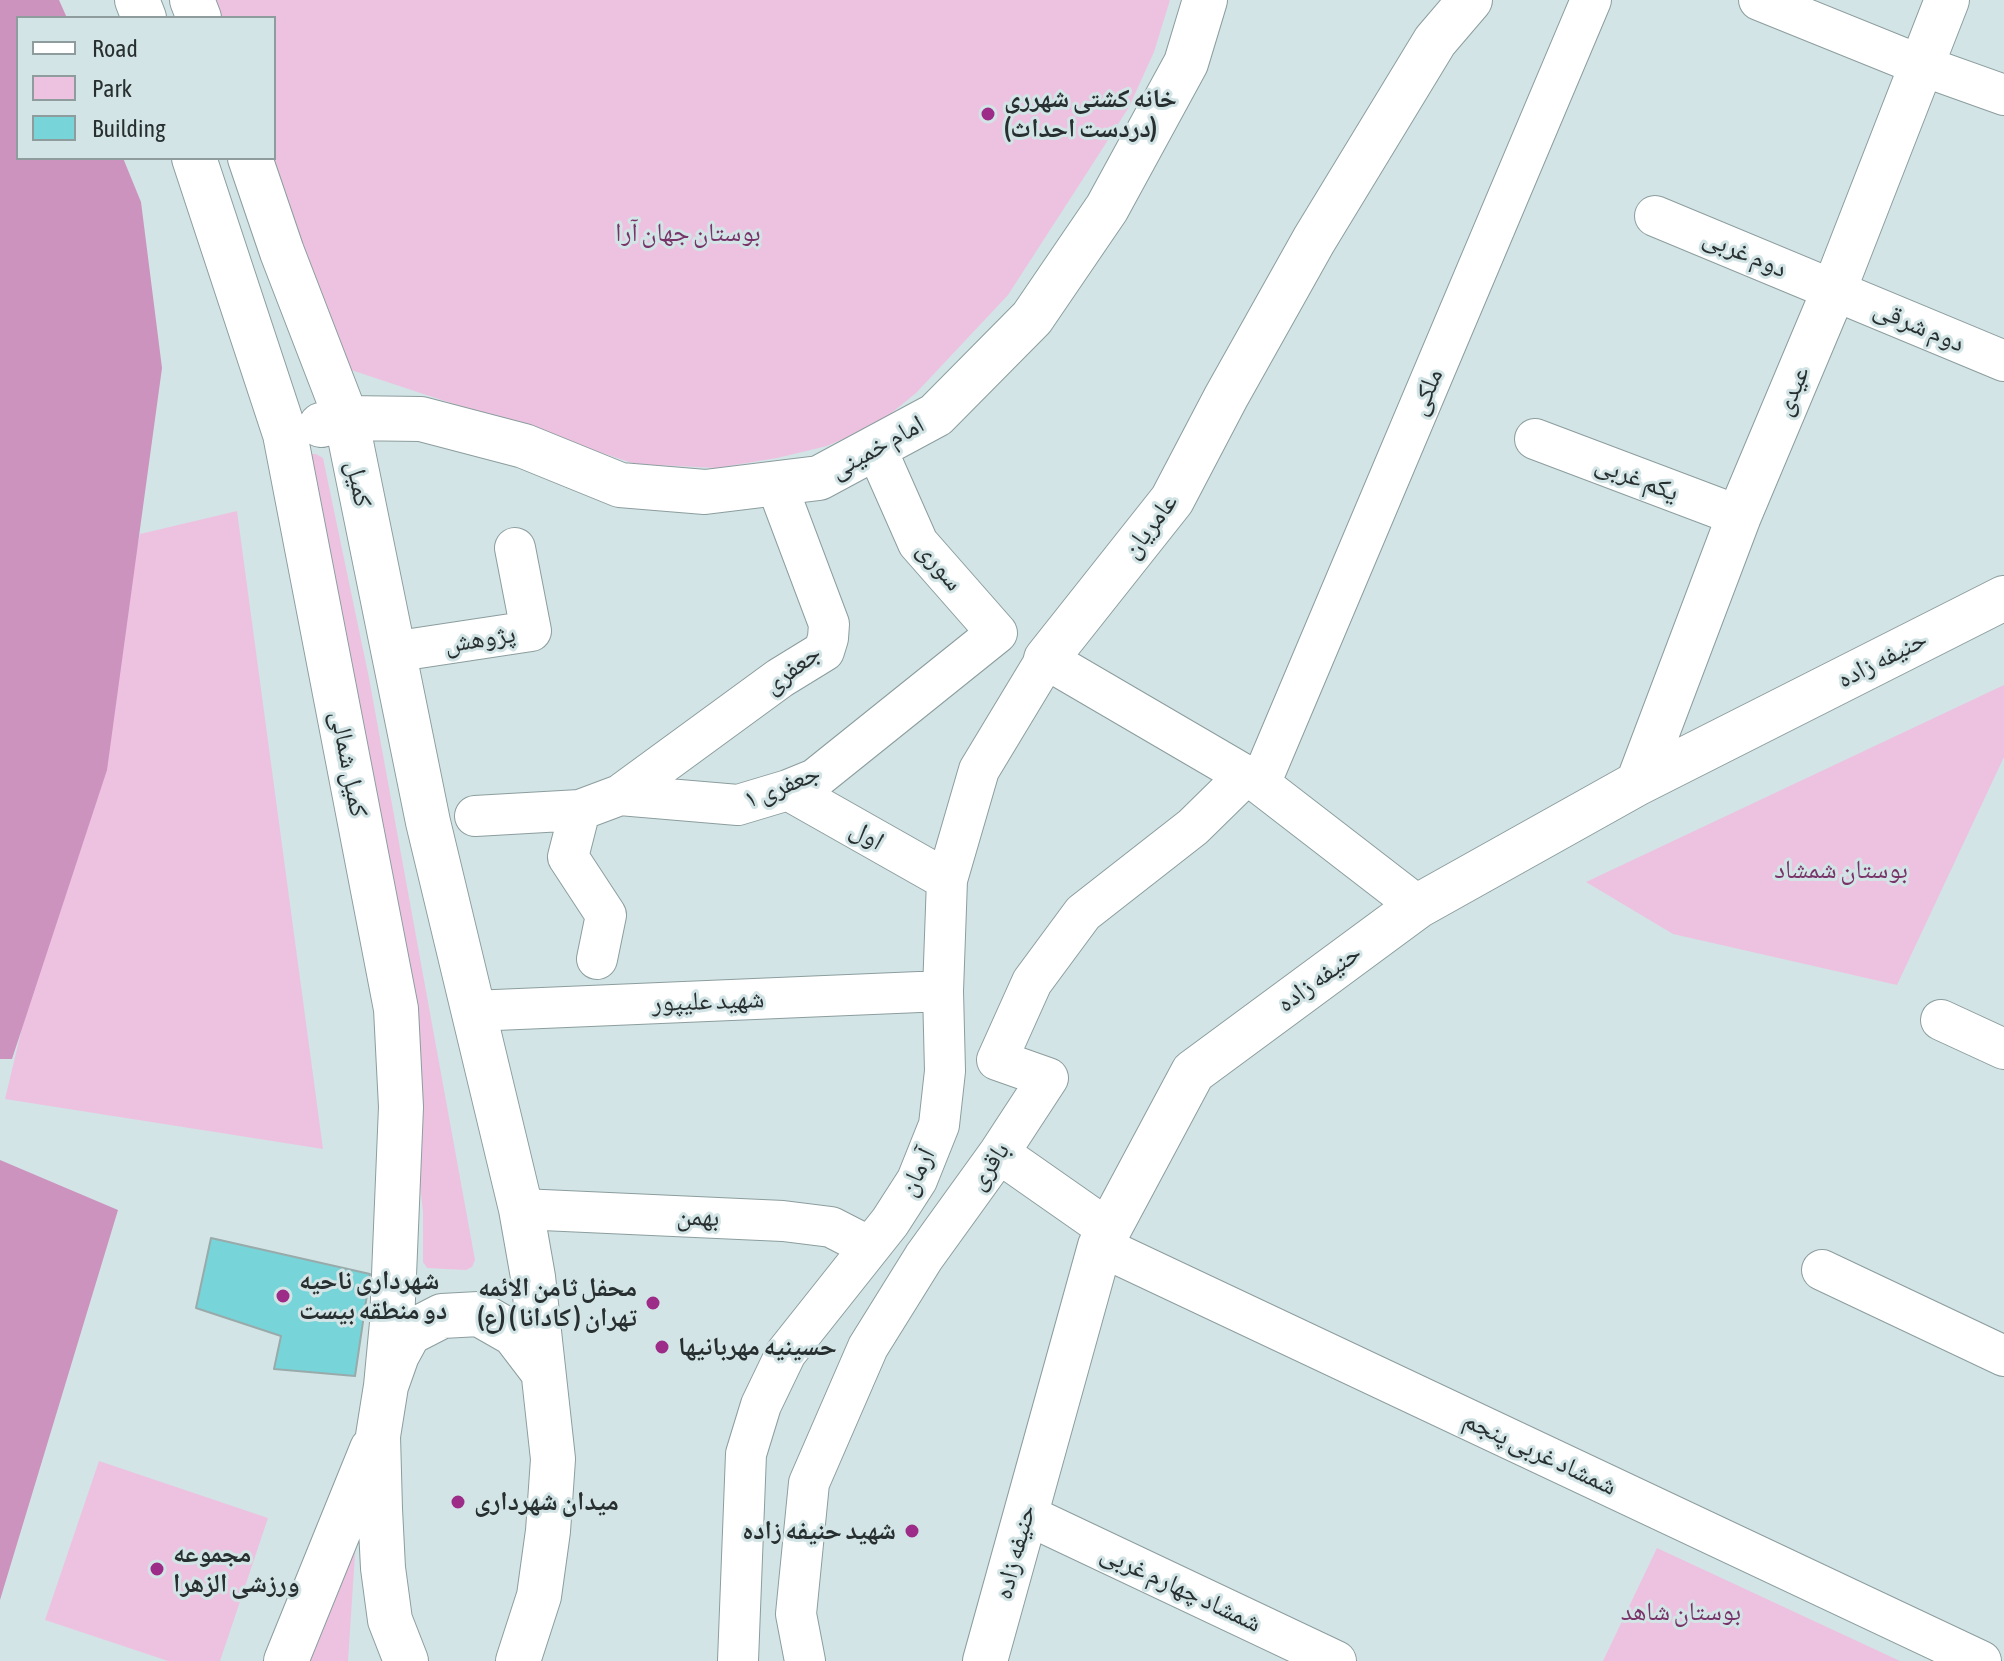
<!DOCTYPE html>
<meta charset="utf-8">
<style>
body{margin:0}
#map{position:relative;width:2004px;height:1661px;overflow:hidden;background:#d2e4e5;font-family:"Asap Condensed",sans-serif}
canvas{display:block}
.legend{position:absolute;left:16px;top:16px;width:260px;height:144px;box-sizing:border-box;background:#d2e4e5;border:2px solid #8e9c9d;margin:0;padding:10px 14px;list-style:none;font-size:24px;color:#282f30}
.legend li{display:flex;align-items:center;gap:16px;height:40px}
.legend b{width:40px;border:2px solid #8e9c9d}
</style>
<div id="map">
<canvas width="2004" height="1661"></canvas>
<ul class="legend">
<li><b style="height:10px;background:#fff"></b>Road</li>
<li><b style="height:22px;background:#edc2e1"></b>Park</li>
<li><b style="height:22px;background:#77d5d9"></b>Building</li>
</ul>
</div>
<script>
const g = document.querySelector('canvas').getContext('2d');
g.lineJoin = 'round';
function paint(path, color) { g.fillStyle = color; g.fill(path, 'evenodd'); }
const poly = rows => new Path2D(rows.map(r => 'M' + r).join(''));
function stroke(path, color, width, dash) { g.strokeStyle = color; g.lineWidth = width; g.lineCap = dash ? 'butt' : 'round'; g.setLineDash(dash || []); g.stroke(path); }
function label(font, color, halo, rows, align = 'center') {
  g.font = font + ' "Asap Condensed","Noto Naskh Arabic",sans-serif'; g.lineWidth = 6; g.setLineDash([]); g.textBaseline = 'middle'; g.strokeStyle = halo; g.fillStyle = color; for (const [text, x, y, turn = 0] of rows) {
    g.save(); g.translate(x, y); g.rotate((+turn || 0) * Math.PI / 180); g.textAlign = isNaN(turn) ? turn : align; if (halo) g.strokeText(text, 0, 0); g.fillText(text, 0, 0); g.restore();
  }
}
const green = poly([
 [204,0,1170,0,1154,52,1129,107,1092,165,1008,295,916,393,878,424,827,446,777,458,717,468,635,464,348,369,266,158,274,158,274,18,211,18],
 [308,454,316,454,323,458,369,678,475,1260,472,1267,466,1270,427,1268,423,1262,423,1212,419,1175],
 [237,511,323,1149,5,1099,140,534],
 [2004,685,2004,757,1897,985,1673,934,1586,882],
 [99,1461,268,1518,220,1661,168,1661,45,1620],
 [357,1524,348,1661,304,1661],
 [1657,1548,1900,1661,1603,1661]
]);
const forest = poly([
 [0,0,59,0,67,18,18,18,18,158,123,158,141,202,162,368,107,770,12,1059,0,1059],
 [0,1160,118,1210,0,1600]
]);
const building = poly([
 [211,1238,370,1274,355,1376,274,1369,281,1336,196,1308,211,1238]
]);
const street = poly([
 [1759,0,1920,65,2004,95],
 [1655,216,2004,361],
 [1535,439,1739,516],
 [392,652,531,631,515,548],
 [1260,784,1591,0],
 [788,790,947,880],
 [620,795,780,678,824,651,828,638,829,624,776,483],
 [580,810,568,857,606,915,597,959],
 [475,816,580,810,620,795,738,805,788,790,815,779,997,633,918,543,876,448],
 [472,1011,943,991],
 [1941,1020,2004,1049],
 [999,1153,1109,1230],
 [521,1209,783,1221,831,1227,870,1247],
 [1100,1246,1981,1661],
 [1822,1270,2004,1356],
 [1025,1514,1336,1661],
 [738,1661,746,1454,761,1405,786,1353,890,1222,917,1180,939,1125,945,1071,943,991,947,880,979,770,1046,659,1260,784,1418,906],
 [805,1661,796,1614,809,1483,868,1347,924,1257,999,1153,1048,1078,997,1060,1032,982,1083,913,1193,827,1246,775]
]);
const secondary = poly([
 [137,0,144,18],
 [192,0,199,18],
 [194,158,285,434,396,1009,401,1107,392,1323,386,1386],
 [250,158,282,252,346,418,428,822,521,1209,533,1277,553,1459,548,1531,539,1596,518,1661],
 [321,425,346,418,421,419,524,446,620,485,705,492,819,478,936,415,1032,318,1107,208,1186,63,1205,0],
 [1046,659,1172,500,1226,397,1314,240,1435,41,1470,0],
 [1638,783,1739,516,1834,290,1947,0],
 [286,1661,372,1449],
 [406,1661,390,1620,383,1568,380,1509,378,1436,386,1386,397,1355,409,1333,442,1316,479,1314,514,1334,543,1372],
 [985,1661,1100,1246,1193,1072,1418,906,1638,783,2004,598]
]);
const markers = [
 [988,114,8,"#9d2c89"],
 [283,1296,8,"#9d2c89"],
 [653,1303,8,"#9d2c89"],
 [662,1347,8,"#9d2c89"],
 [458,1502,8,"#9d2c89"],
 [912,1531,8,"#9d2c89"],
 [157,1569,8,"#9d2c89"]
];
const poiNames = [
 ["خانه کشتی شهرری",1004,99],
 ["(دردست احداث)",1004,129],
 ["شهرداری ناحیه",299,1281],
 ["دو منطقه بیست",299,1311],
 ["محفل ثامن الائمه",637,1288,"right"],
 ["(ع) تهران ( کادانا )",637,1318,"right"],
 ["حسینیه مهربانیها",678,1347],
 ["میدان شهرداری",474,1502],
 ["شهید حنیفه زاده",896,1531,"right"],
 ["مجموعه",173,1554],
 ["ورزشی الزهرا",173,1584]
];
const parkNames = [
 ["بوستان جهان آرا",688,233],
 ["بوستان شمشاد",1841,870],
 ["بوستان شاهد",1681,1612]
];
const streetNames = [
 ["دوم غربی",1745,253,23],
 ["دوم شرقی",1919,326,23],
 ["عیدی",1792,391,-67],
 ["ملکی",1426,392,-67],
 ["امام خمینی",877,447,-29],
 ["یکم غربی",1637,478,21],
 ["کمیل",359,484,79],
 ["عامریان",1150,526,-53],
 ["سوری",940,566,50],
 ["پژوهش",480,639,-9],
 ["حنیفه زاده",1882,659,-27],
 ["جعفری",792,669,-37],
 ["کمیل شمالی",349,764,79],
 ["جعفری ۱",782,786,-22],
 ["اول",867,835,30],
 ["حنیفه زاده",1319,978,-36],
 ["شهید علیپور",708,1001,-2],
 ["باقری",989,1166,-55],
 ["آرمان",917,1172,-64],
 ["بهمن",698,1217,2],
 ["شمشاد غربی پنجم",1540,1453,25],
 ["حنیفه زاده",1015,1552,-75],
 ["شمشاد چهارم غربی",1181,1588,25]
];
paint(green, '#edc2e1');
paint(forest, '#cc93be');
paint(building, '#77d5d9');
stroke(building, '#99aaab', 2);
stroke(street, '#8c9d9e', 42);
stroke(secondary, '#8c9d9e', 46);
stroke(street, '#fff', 40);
stroke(secondary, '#fff', 44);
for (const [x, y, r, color] of markers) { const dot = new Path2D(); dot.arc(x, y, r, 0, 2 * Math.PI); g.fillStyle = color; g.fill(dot); stroke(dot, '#d2e4e5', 3); }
label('bold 26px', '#282f30', '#d2e4e5', poiNames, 'left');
label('26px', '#783369', '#d2e4e5', parkNames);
label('26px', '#282f30', '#d2e4e5', streetNames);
</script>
